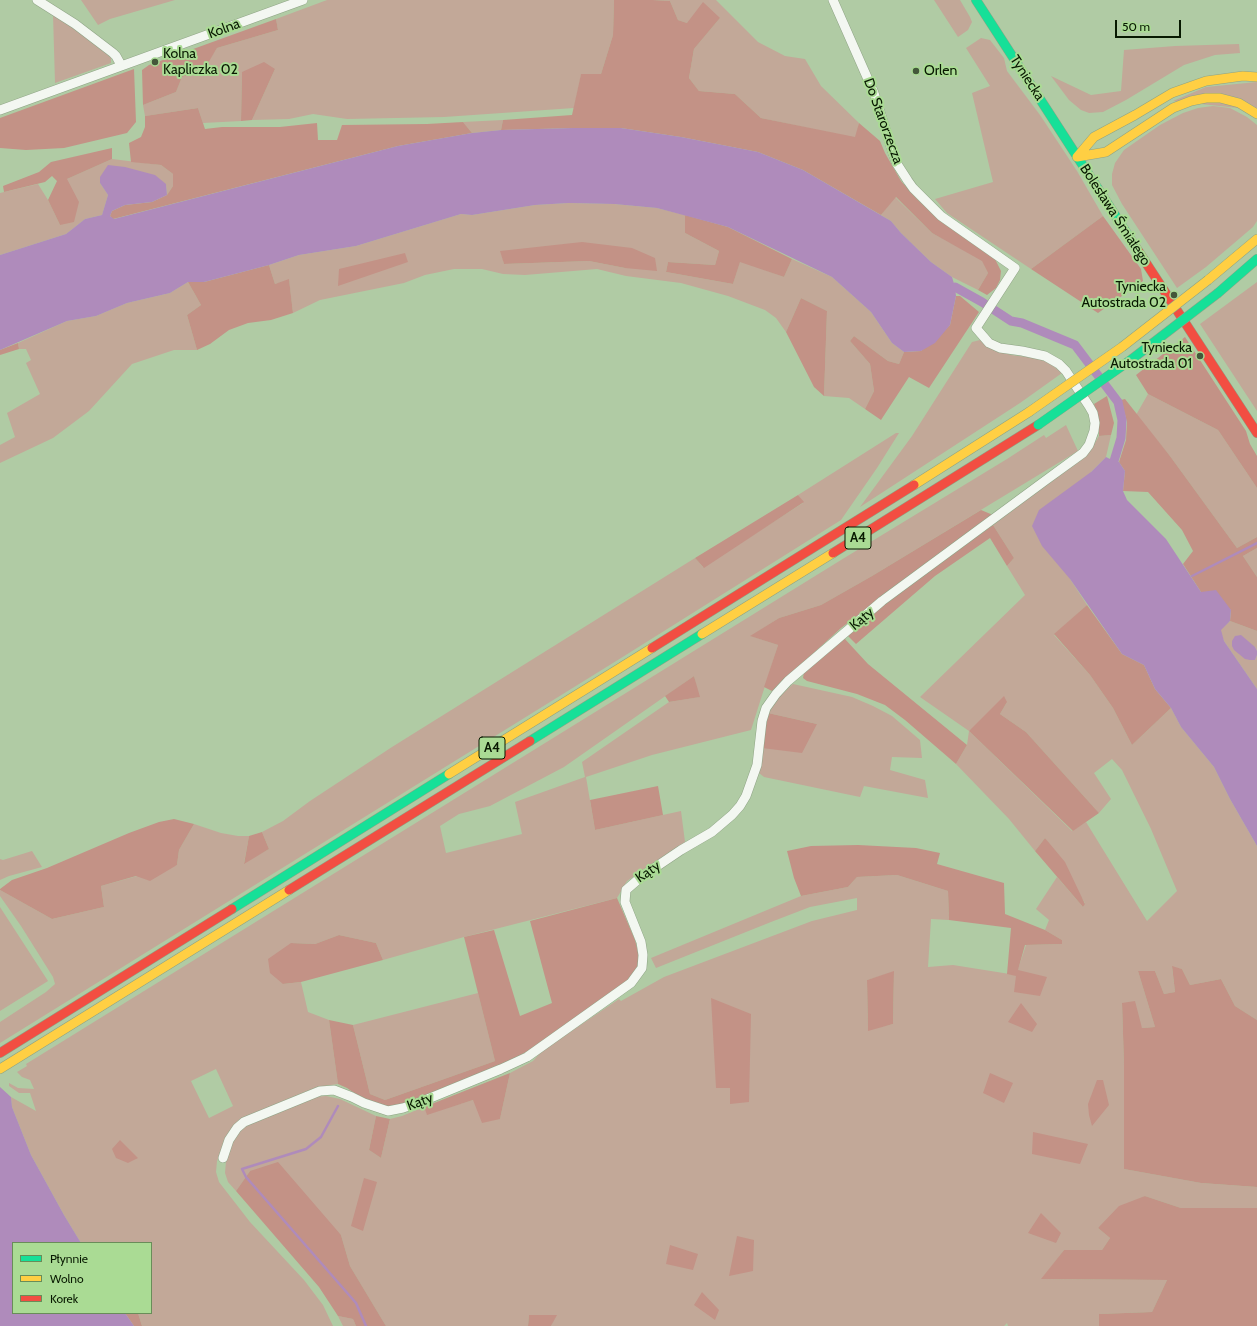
<!DOCTYPE html>
<meta charset="utf-8">
<style>
body{margin:0}
#map{position:relative;width:1257px;height:1326px;overflow:hidden;background:#b0cba4;font-family:Cabin,sans-serif}
canvas{display:block}
.legend{position:absolute;left:12px;top:1242px;width:140px;height:72px;box-sizing:border-box;background:#aadb94;border:1px solid #698d59;margin:0;padding:5px 7px;list-style:none;font-size:12px;color:#081901}
.legend li{display:flex;align-items:center;gap:8px;height:20px}
.legend b{width:20px;border:1px solid #698d59}
.scale{position:absolute;left:1115px;top:20px;width:66px;height:18px;box-sizing:border-box;border:2px solid #081901;border-top:0;padding-left:5px;font-size:12px;line-height:14px;white-space:nowrap;color:#081901;-webkit-text-stroke:3px #aadb94;paint-order:stroke}
</style>
<div id="map">
<canvas width="1257" height="1326"></canvas>
<ul class="legend">
<li><b style="height:5px;background:#16e098"></b>Płynnie</li>
<li><b style="height:5px;background:#ffcf43"></b>Wolno</li>
<li><b style="height:5px;background:#f24e42"></b>Korek</li>
</ul>
<div class="scale">50 m</div>
</div>
<script>
const g = document.querySelector('canvas').getContext('2d');
g.lineJoin = 'round';
function paint(path, color) { g.fillStyle = color; g.fill(path, 'evenodd'); }
const poly = rows => new Path2D(rows.map(r => 'M' + r).join(''));
function stroke(path, color, width, dash) { g.strokeStyle = color; g.lineWidth = width; g.lineCap = dash ? 'butt' : 'round'; g.setLineDash(dash || []); g.stroke(path); }
function label(font, color, halo, rows, align = 'center') {
  g.font = font + ' Cabin,sans-serif'; g.lineWidth = 4; g.setLineDash([]); g.textBaseline = 'middle'; g.strokeStyle = halo; g.fillStyle = color; for (const [text, x, y, turn = 0] of rows) {
    g.save(); g.translate(x, y); g.rotate((+turn || 0) * Math.PI / 180); g.textAlign = isNaN(turn) ? turn : align; if (halo) g.strokeText(text, 0, 0); g.fillText(text, 0, 0); g.restore();
  }
}
const green = poly([
 [81,0,175,0,110,19,98,25],
 [327,0,614,0,613,35,601,74,581,75,574,108,444,117,347,119,313,114,289,119,252,120,275,69,242,72,241,121,203,123,198,108,145,116,143,105,176,92,182,77,203,70,217,48,278,30,276,19],
 [653,0,716,0,758,42,785,56,805,59,821,86,859,123,856,138,761,118,735,94,699,91,689,78,694,49,720,18,687,23,678,20,670,1],
 [934,0,960,0,970,17,972,22,968,30,958,37],
 [53,14,82,33,103,50,111,58,111,63,55,83],
 [981,38,990,40,1004,58,1007,71,1040,115,1077,171,1103,216,1031,269,947,213,935,199,993,182,972,93,990,86,966,48],
 [1239,44,1240,53,1215,55,1184,65,1126,100,1103,112,1089,113,1081,110,1069,100,1051,76,1091,95,1121,91,1124,50,1175,46],
 [1257,82,1257,110,1173,101,1206,87],
 [1213,106,1230,108,1247,117,1257,125,1257,221,1253,227,1206,267,1177,288,1122,204,1112,185,1112,174,1115,163,1124,150,1160,125,1183,113,1198,108],
 [503,120,501,130,472,133,463,122],
 [112,159,161,165,173,174,173,186,167,195,166,184,100,183,108,195,102,215,85,219,66,234,0,255,0,193,38,184,48,200,60,225,67,179],
 [895,197,932,233,982,260,988,273,978,290,952,277,931,262,901,233,891,221,881,215],
 [569,203,614,204,657,208,685,215,685,233,719,251,715,265,668,262,666,272,733,284,740,261,784,277,792,259,832,277,871,312,892,343,904,352,899,364,888,361,854,336,850,341,870,364,874,391,865,409,849,398,824,396,827,311,801,298,786,332,776,318,765,310,728,296,681,283,626,276,597,269,525,275,503,274,482,269,454,269,425,275,404,283,320,300,293,313,289,280,275,284,269,265,299,255,356,246,461,214,472,215,535,205],
 [501,251,655,258,625,268,589,261,504,264],
 [188,282,201,305,187,315,197,350,174,350,132,364,89,411,53,438,0,463,0,445,15,437,7,413,40,394,26,363,31,360,26,349,19,349,18,343,67,321,96,316,127,303,170,293],
 [1257,282,1257,411,1200,324],
 [980,340,994,349,1011,355,1035,358,1048,362,1062,373,1020,403,860,507,912,436,972,342],
 [1148,394,1218,430,1257,488,1257,537,1237,548,1170,456,1136,415],
 [1066,425,1078,451,872,576,821,605,779,618,751,636,778,645,751,730,652,755,586,777,595,830,681,811,685,842,627,881,617,898,464,937,383,960,376,943,339,935,315,944,291,943,283,984,301,982,308,1012,329,1020,338,1084,317,1087,239,1120,227,1137,217,1161,216,1172,219,1182,250,1222,304,1280,323,1305,333,1326,142,1326,138,1313,151,1313,151,1243,81,1243,64,1215,31,1155,12,1107,11,1097,36,1111,30,1093,19,1093,9,1086,9,1083,18,1088,34,1089,30,1080,22,1077,17,1072,27,1066,26,1064,841,560,1007,459,1044,435,1046,438],
 [694,676,699,697,669,702,582,762,585,777,515,802,522,834,446,853,440,826,459,814,490,806,564,767],
 [216,1069,233,1106,209,1118,191,1081],
 [896,433,899,433,877,468,841,520,621,658,0,1043,0,1022,46,992,55,984,53,977,21,926,0,896,0,890,52,919,104,907,101,886,177,865,179,850,194,824,221,833,238,836,249,836,244,863,269,849,262,832,283,821,310,801,392,747,695,558,703,567,803,503,798,495],
 [1111,435,1106,457,1091,472,1070,579,1087,605,1054,635,1090,675,1113,708,1132,745,1171,708,1181,727,1214,767,1230,799,1257,846,1257,1020,1235,1006,1221,979,1190,985,1182,969,1172,967,1175,992,1164,994,1155,971,1138,971,1155,1027,1142,1028,1122,1003,1124,1065,1124,1169,1201,1183,1257,1187,1257,1208,1181,1208,1145,1196,1098,1228,1110,1238,1102,1250,1064,1250,1042,1279,1167,1280,1152,1312,1099,1314,1099,1326,1008,1326,1007,1323,1004,1326,551,1326,556,1315,529,1315,528,1326,386,1326,350,1266,341,1235,250,1171,236,1191,228,1182,225,1173,226,1161,233,1140,238,1132,247,1125,315,1097,326,1096,340,1099,376,1116,369,1150,381,1158,390,1119,402,1116,424,1107,427,1114,473,1100,500,1119,510,1073,533,1061,542,1051,619,999,621,1001,664,977,812,921,857,910,857,898,810,907,771,922,656,968,651,958,801,896,848,887,857,877,897,875,948,891,949,920,931,919,928,967,953,965,1016,975,1026,945,1062,944,1062,940,1045,930,1049,920,1036,909,1057,877,1083,907,1085,903,1045,838,1035,851,1009,819,956,764,967,745,969,731,920,697,1025,595,1007,566,1014,558,993,525,1090,451,1099,436],
 [1007,702,1000,714,1026,732,1099,813,1111,799,1094,773,1112,759,1122,770,1151,829,1177,891,1147,921,1086,822,1072,831,969,731],
 [894,972,893,1024,868,1030,867,980],
 [751,1014,730,1104,730,1088,716,1088],
 [1257,548,1257,577,1243,556],
 [1230,621,1257,631,1257,651,1255,647,1255,660,1257,655,1257,689,1224,641,1220,630],
 [793,684,852,697,873,706,892,716,920,740,922,758,892,757,890,770,925,780,928,798,864,786,860,797,764,777,759,773,762,748,817,724,768,713,778,698],
 [32,851,42,867,9,876,0,880,0,859,3,860],
 [0,907,48,981,0,1011],
 [478,993,495,1061,385,1100,370,1094,353,1025],
 [338,1316,353,1319,356,1326,343,1326]
]);
const forest = poly([
 [614,0,653,0,670,1,678,20,687,23,703,2,720,18,694,49,689,78,699,91,735,94,761,118,855,137,859,123,880,141,885,153,901,181,917,199,940,219,994,257,1001,271,1000,280,996,288,987,295,978,290,988,273,982,261,932,233,896,197,881,215,803,170,758,152,681,137,621,128,573,128,501,130,503,120,572,115,581,74,601,74,613,35],
 [276,19,278,30,217,48,204,70,182,77,176,92,143,105,142,70,149,65],
 [264,62,275,69,252,120,241,121,242,72],
 [134,69,136,122,127,133,64,148,26,150,0,148,0,118],
 [198,108,205,129,222,127,280,127,317,123,318,140,337,140,342,125,427,124,463,122,472,133,398,146,113,219,110,216,112,211,125,205,152,202,167,195,173,186,173,174,161,165,131,162,129,143,141,137,145,127,145,116],
 [112,148,112,159,67,179,79,202,74,222,60,225,48,200,57,181,52,176,45,182,4,192,3,186,39,172,51,162],
 [685,215,728,227,792,259,784,277,740,262,733,284,666,272,668,262,715,265,719,251,685,233],
 [1103,216,1141,269,1143,281,1098,313,1031,269],
 [582,242,632,248,655,258,657,271,625,268,589,261,504,264,500,251],
 [405,253,408,262,338,286,339,269],
 [269,265,275,284,289,279,293,313,271,320,248,323,229,330,210,344,197,350,187,315,201,305,188,282,204,282],
 [956,296,960,296,979,312,929,388,909,377,881,420,865,409,874,391,870,364,850,341,854,336,888,361,899,364,904,352,921,351,950,325],
 [801,298,827,311,824,396,814,387,786,332],
 [1185,337,1246,431,1250,444,1257,456,1257,488,1218,430,1148,394,1136,375],
 [18,343,19,349,0,355,0,350],
 [1107,396,1114,423,1111,435,1099,436,1099,424,1097,413,1094,404],
 [1125,399,1170,456,1237,548,1257,537,1257,548,1243,556,1257,577,1257,631,1230,621,1231,610,1201,592,1183,564,1193,551,1182,530,1148,492,1123,491,1125,471,1119,462,1126,440,1127,422,1121,400],
 [798,495,804,502,704,568,695,558],
 [981,510,993,515,895,587,841,628,772,691,764,687,778,645,750,636,779,618,821,605,872,576],
 [993,525,1014,558,1007,566,990,538,935,576,856,644,848,636,890,599],
 [1087,605,1122,654,1144,665,1155,689,1171,708,1132,745,1113,708,1090,675,1054,634],
 [844,638,868,664,967,745,956,764,905,720,885,705,857,694,807,681,803,678,804,672],
 [694,676,700,697,669,702,665,696],
 [1004,696,1007,702,1000,714,1026,732,1099,813,1073,831,969,731],
 [768,713,817,724,802,753,762,748],
 [658,786,663,815,595,830,590,800],
 [174,819,194,824,179,850,177,865,150,881,136,876,101,886,104,907,52,919,0,890,0,889,12,880,47,868,129,833,159,822],
 [262,832,269,849,244,864,249,836],
 [1045,838,1065,862,1085,904,1083,907,1035,851],
 [858,845,916,848,940,853,937,864,1004,883,1005,914,1045,930,1062,940,1062,944,1025,945,1018,970,1047,977,1040,996,1014,992,1016,976,1007,974,1011,928,949,920,948,891,897,875,857,877,848,887,801,896,794,878,787,851,811,846],
 [617,898,635,940,639,956,638,968,627,982,528,1051,496,1068,403,1105,389,1109,366,1101,347,1088,338,1084,329,1020,353,1025,370,1094,385,1100,495,1061,464,937,494,930,520,1016,552,1003,530,921],
 [339,935,376,943,383,960,301,982,283,984,270,973,268,959,291,943,315,944],
 [1172,966,1182,969,1190,985,1221,979,1235,1006,1257,1020,1257,1187,1201,1183,1124,1169,1124,1065,1122,1003,1135,1001,1142,1028,1155,1027,1138,971,1155,971,1164,994,1175,992],
 [894,971,893,1024,868,1031,867,980],
 [711,998,751,1014,749,1102,730,1104,730,1088,716,1088],
 [1021,1003,1037,1024,1032,1032,1008,1022],
 [510,1073,500,1119,482,1123,473,1100,427,1115,424,1107],
 [990,1073,1013,1083,1004,1103,983,1093],
 [1097,1080,1103,1080,1109,1105,1092,1126,1089,1115,1088,1104],
 [376,1116,390,1119,381,1158,369,1150],
 [1033,1132,1088,1144,1080,1164,1032,1154],
 [120,1140,138,1158,128,1163,116,1158,112,1149],
 [278,1162,341,1235,350,1266,386,1326,356,1326,353,1319,338,1316,319,1287,236,1191,250,1171],
 [364,1178,377,1182,363,1231,351,1226],
 [1145,1196,1181,1208,1257,1208,1257,1326,1099,1326,1099,1314,1152,1312,1167,1280,1041,1279,1064,1250,1102,1250,1110,1238,1098,1228,1119,1206],
 [1041,1213,1061,1233,1056,1243,1028,1233],
 [737,1236,754,1240,753,1271,729,1276],
 [670,1245,698,1254,693,1270,666,1264],
 [702,1292,719,1310,715,1320,694,1305],
 [125,1313,138,1313,142,1326,134,1326],
 [529,1315,557,1315,551,1326,528,1326]
]);
const water = poly([
 [573,128,621,128,681,137,758,152,803,170,891,221,901,233,931,262,952,277,955,287,956,296,950,325,935,343,921,351,904,352,892,343,871,312,832,277,728,227,657,208,614,204,569,203,535,205,472,215,461,214,356,246,299,255,269,265,204,282,188,282,170,293,127,303,96,316,67,321,0,350,0,255,66,234,85,219,102,215,108,195,100,183,100,177,108,165,125,167,155,175,166,184,167,195,152,202,125,205,112,211,110,216,114,219,398,146,472,133,501,130],
 [1106,457,1114,461,1119,462,1125,471,1123,491,1127,500,1166,539,1201,592,1216,590,1231,610,1230,621,1221,630,1224,641,1257,689,1257,846,1230,799,1214,767,1181,727,1171,708,1155,689,1144,665,1122,654,1070,579,1042,546,1032,526,1039,510,1091,472],
 [1241,635,1255,647,1257,651,1257,655,1255,660,1250,660,1245,659,1234,650,1232,646,1232,641,1235,636],
 [0,1087,11,1097,12,1107,31,1155,64,1215,81,1243,13,1243,13,1313,125,1313,134,1326,0,1326]
]);
const stream = poly([
 [1192,576,1257,543],
 [338,1106,321,1137,306,1149,242,1169,246,1177,356,1303,366,1326]
]);
const canal = poly([
 [955,287,982,302,1011,321,1022,323,1075,345,1118,402,1122,420,1121,438,1114,461]
]);
const street = poly([
 [37,0,75,24,113,53,116,56,121,65],
 [0,110,303,0],
 [223,1158,229,1140,237,1128,244,1122,320,1091,334,1090,352,1097,364,1103,388,1111,403,1108,418,1103,501,1069,527,1057,631,983,642,968,643,955,641,942,625,902,626,890,641,877,681,850,712,832,732,815,740,806,746,796,757,765,762,721,766,708,776,694,788,681,882,601,1046,480,1083,453,1089,445,1094,431,1095,423,1093,413,1089,406,1066,371,1059,364,1045,356,1022,351,1000,348,989,343,976,328,1015,268,941,216,913,188,908,181,897,164,893,153,874,93,833,0]
]);
const fast = poly([
 [976,0,1133,243],
 [1218,293,1257,259],
 [530,741,702,634],
 [232,909,449,774]
]);
const slow = poly([
 [1077,157,1094,137,1135,115,1172,93,1206,81,1243,76,1257,77],
 [1077,157,1106,152,1173,108,1191,101,1206,98,1220,98,1239,103,1257,114],
 [1208,280,1257,239],
 [914,485,1029,412],
 [702,634,833,553],
 [449,774,652,648],
 [0,1069,289,890]
]);
const jam = poly([
 [1133,243,1257,433],
 [833,553,1038,425],
 [652,648,914,485],
 [289,890,530,741],
 [0,1053,232,909]
]);
const fastBridge = poly([
 [1038,425,1132,359,1218,293]
]);
const slowBridge = poly([
 [1029,412,1122,347,1208,280]
]);
const markers = [
 [155,62,4,"#43573a"],
 [916,71,4,"#43573a"],
 [1174,295,4,"#43573a"],
 [1200,356,4,"#43573a"]
];
const shields = [
 [858,538,26],
 [492,748,26]
];
const shieldNames = [
 ["A4",858,538],
 ["A4",492,748]
];
const streetNames = [
 ["Kolna",224,29,-20],
 ["Tyniecka",1027,78,57],
 ["Do Starorzecza",883,121,70],
 ["Bolesława Śmiałego",1115,215,57],
 ["Kąty",862,619,-40],
 ["Kąty",648,872,-35],
 ["Kąty",420,1102,-20]
];
const poiNames = [
 ["Kolna",163,54],
 ["Kapliczka 02",163,70],
 ["Orlen",924,71],
 ["Tyniecka",1166,287,"right"],
 ["Autostrada 02",1166,303,"right"],
 ["Tyniecka",1192,348,"right"],
 ["Autostrada 01",1192,364,"right"]
];
paint(green, '#c2a898');
paint(forest, '#c39286');
paint(water, '#af8bbb');
stroke(stream, '#af8bbb', 2.5);
stroke(canal, '#af8bbb', 9);
stroke(street, '#8ea385', 10);
stroke(fast, '#8ea385', 10);
stroke(slow, '#8ea385', 10);
stroke(jam, '#8ea385', 10);
stroke(street, '#f3f7f1', 9);
stroke(fast, '#16e098', 9);
stroke(slow, '#ffcf43', 9);
stroke(jam, '#f24e42', 9);
stroke(fastBridge, '#8ea385', 10, []);
stroke(slowBridge, '#8ea385', 10, []);
stroke(fastBridge, '#16e098', 9);
stroke(slowBridge, '#ffcf43', 9);
for (const [x, y, r, color] of markers) { const dot = new Path2D(); dot.arc(x, y, r, 0, 2 * Math.PI); g.fillStyle = color; g.fill(dot); stroke(dot, '#aadb94', 1.5); }
for (const [x, y, w] of shields) { const box = new Path2D(); box.roundRect(x - w / 2, y - 11, w, 22, 3); g.fillStyle = '#aadb94'; g.fill(box); stroke(box, '#081901', 1); }
label('bold 13px', '#081901', null, shieldNames);
label('14px', '#081901', '#aadb94', streetNames);
label('14px', '#081901', '#aadb94', poiNames, 'left');
</script>
